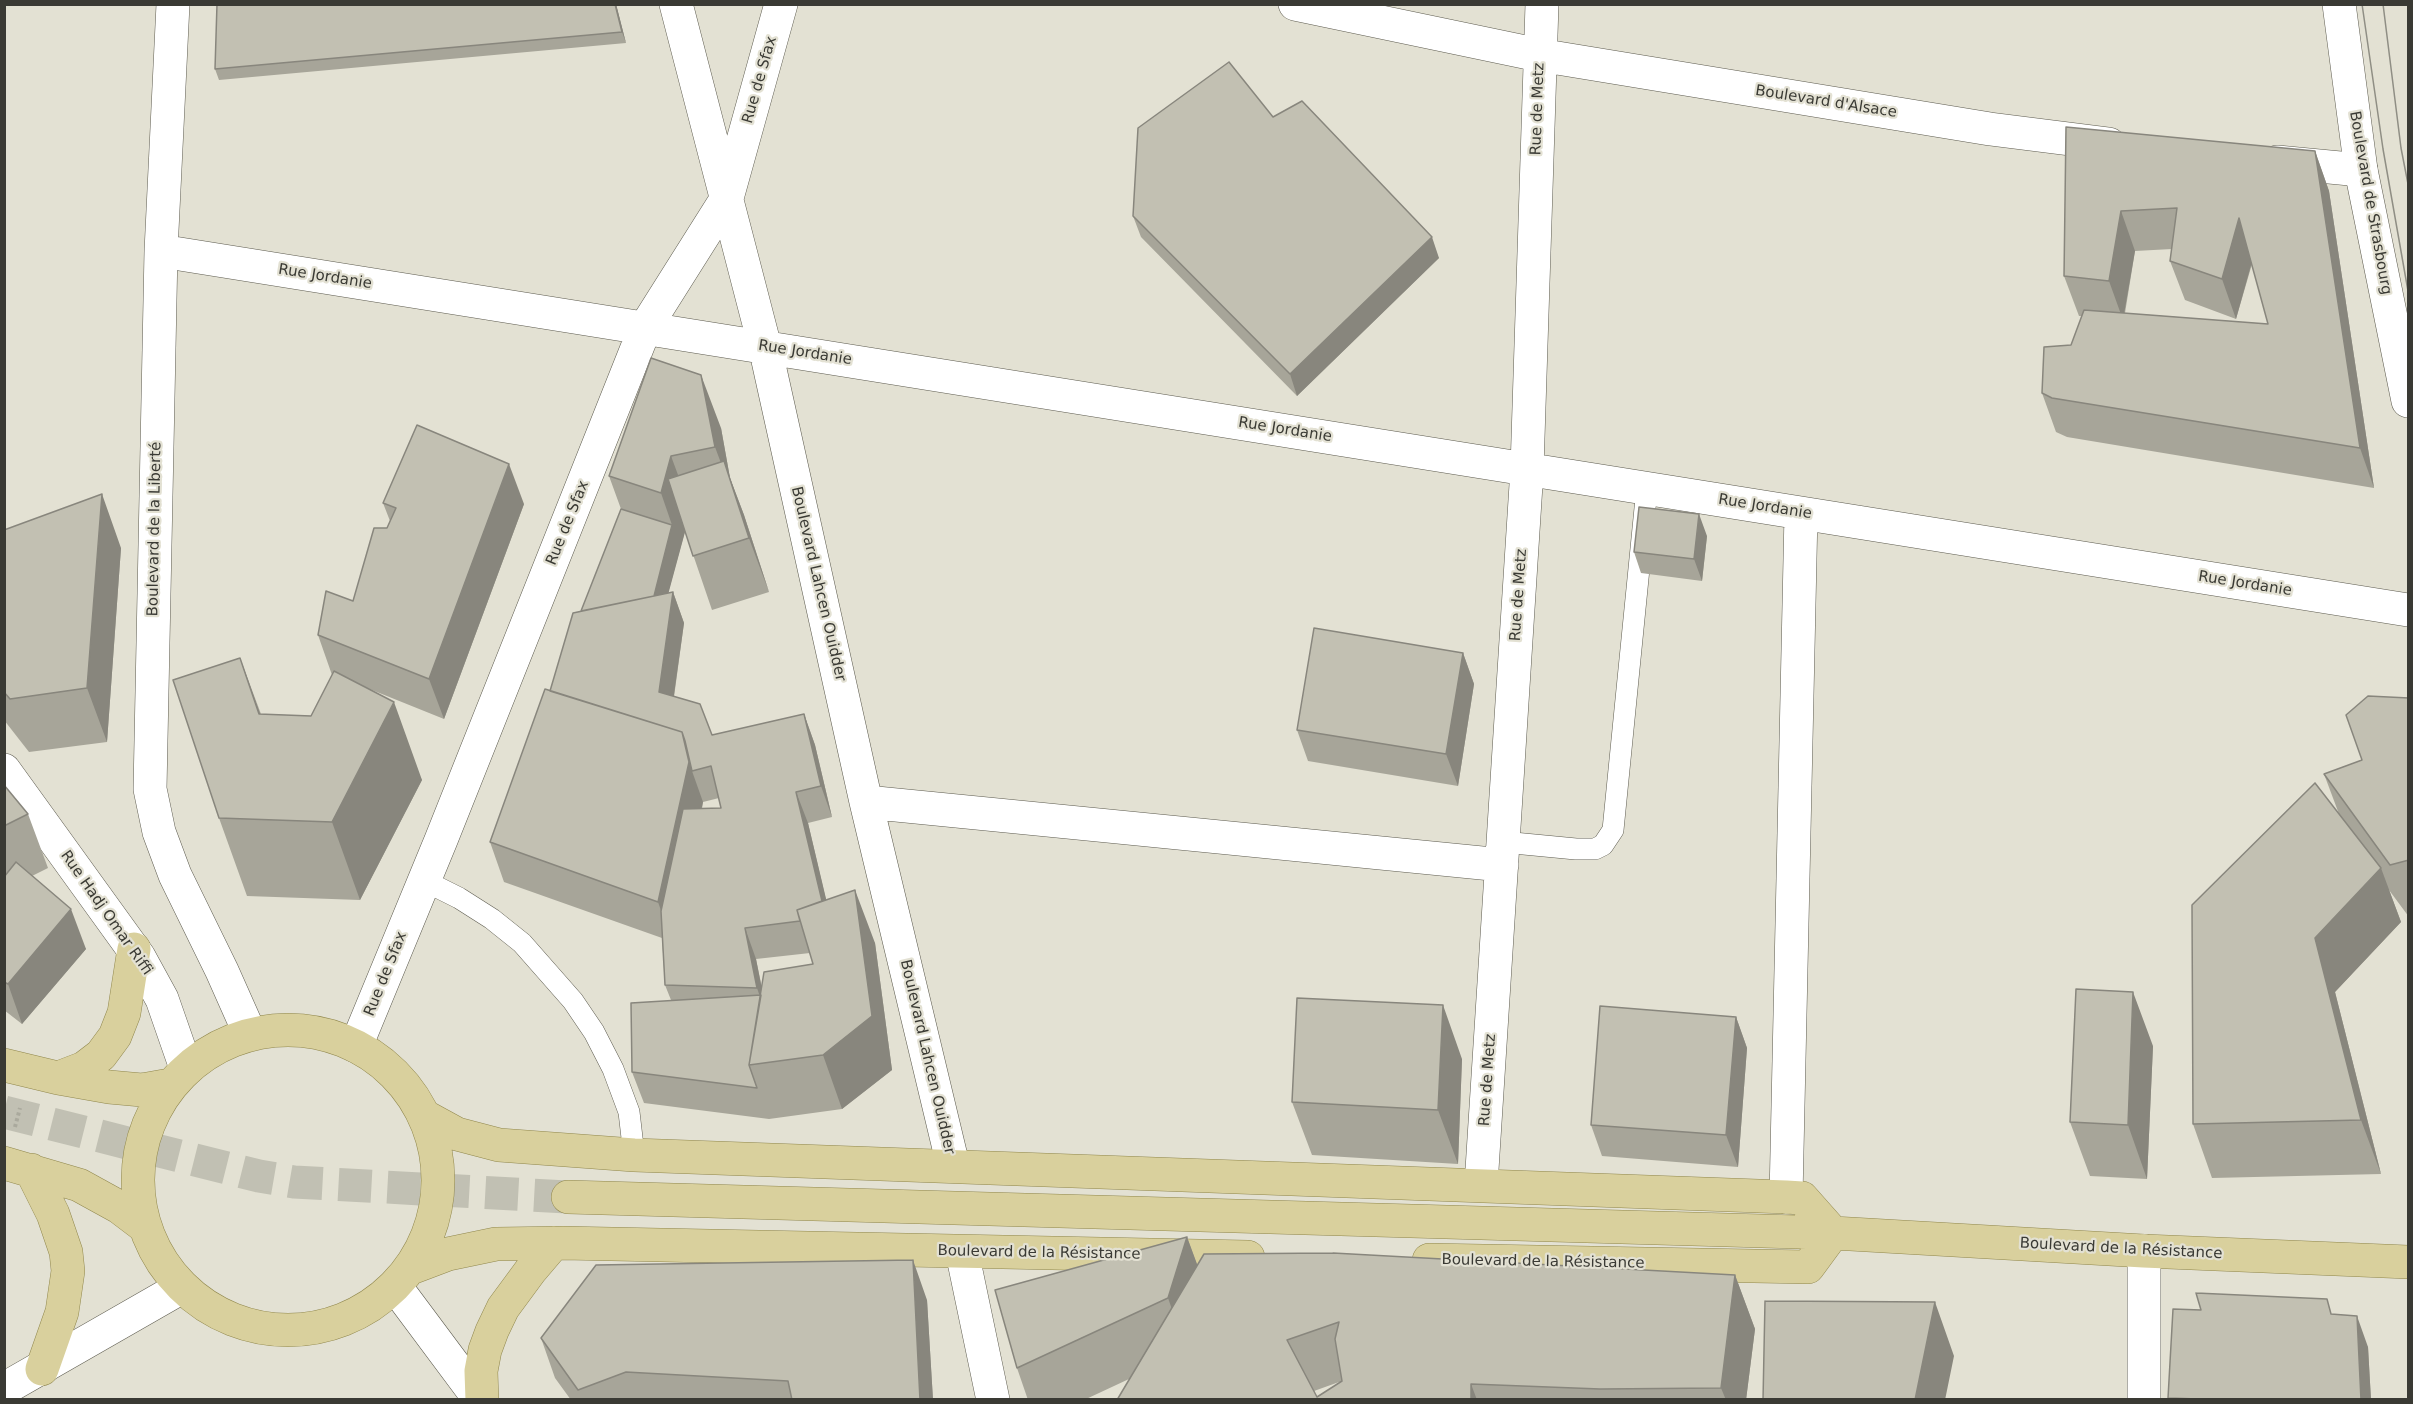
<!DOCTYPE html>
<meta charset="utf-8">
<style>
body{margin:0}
#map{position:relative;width:2413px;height:1404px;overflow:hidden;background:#e3e1d3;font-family:"DejaVu Sans",sans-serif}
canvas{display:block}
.frame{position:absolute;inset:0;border:6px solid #3a3a34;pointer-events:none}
</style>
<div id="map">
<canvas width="2413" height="1404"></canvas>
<div class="frame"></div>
</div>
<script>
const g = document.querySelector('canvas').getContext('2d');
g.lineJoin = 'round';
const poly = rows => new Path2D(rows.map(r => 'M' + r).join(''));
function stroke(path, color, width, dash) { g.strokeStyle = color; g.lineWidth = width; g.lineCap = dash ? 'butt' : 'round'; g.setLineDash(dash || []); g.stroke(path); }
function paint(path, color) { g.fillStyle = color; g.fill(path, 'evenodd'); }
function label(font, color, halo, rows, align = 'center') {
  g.font = font + ' "DejaVu Sans",sans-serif'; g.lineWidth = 4.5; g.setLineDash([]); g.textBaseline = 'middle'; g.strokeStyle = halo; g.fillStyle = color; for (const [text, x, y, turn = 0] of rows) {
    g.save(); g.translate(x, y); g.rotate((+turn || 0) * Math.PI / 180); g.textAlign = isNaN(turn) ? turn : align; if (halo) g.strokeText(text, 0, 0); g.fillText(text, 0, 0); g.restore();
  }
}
const primaryTunnel = poly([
 [4,1112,259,1176,294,1182,568,1197]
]);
const path = poly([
 [15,1127,20,1108]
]);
const lane = poly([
 [1503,842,1576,849,1595,849,1603,845,1613,830,1647,488],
 [425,881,459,898,492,919,522,943,573,1001,594,1032,613,1069,629,1112,634,1155]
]);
const street = poly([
 [173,4,161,251,150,789,159,832,175,875,222,971,250,1034],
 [676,4,765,347,866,802,953,1165],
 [1295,4,1539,55,1990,129,2109,144],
 [2277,162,2361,170],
 [161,251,2408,610],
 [866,802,1502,865],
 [356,1046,441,840,645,328,727,198,781,4],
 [1481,1185,1527,469,1542,4],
 [1786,1197,1801,513],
 [962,1252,993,1400],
 [2144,1400,2144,1251]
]);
const secondary = poly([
 [2339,4,2361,170,2408,401],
 [4,770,139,957,162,999,186,1068],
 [395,1286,480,1400],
 [4,1389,182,1287]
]);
const primary = poly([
 '138 1180a150 150 0 1 1 300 0a150 150 0 1 1-300 0Z',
 [4,1065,58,1078,109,1087,142,1090,170,1085],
 [58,1078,84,1068,101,1055,115,1036,124,1013,134,949],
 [424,1116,457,1134,499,1145,634,1155,1786,1197,1802,1198,1833,1233],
 [4,1163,79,1185,119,1207,144,1226],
 [31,1170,53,1214,66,1252,68,1271,62,1312,42,1369],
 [568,1197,1833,1233,2144,1251,2408,1262],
 [1429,1260,1808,1267,1833,1233],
 [411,1268,448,1254,496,1244,563,1243,1248,1257],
 [482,1400,481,1371,485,1350,492,1331,503,1308,531,1270,554,1243]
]);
const tram = poly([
 [2362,4,2383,149,2408,291],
 [2383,4,2401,148,2408,184]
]);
const wall = poly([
 [616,4,626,43,219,80,215,69],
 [1273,117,1439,258,1297,396,1141,237,1133,216],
 [2066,127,2315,151,2329,191,2374,488,2067,437,2056,432,2042,393,2071,345,2082,316,2079,316,2064,276],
 [2172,249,2170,261,2185,300,2236,319,2252,264,2268,324,2125,313,2135,251],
 [721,428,730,478,744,515,769,592,712,610,685,531,668,593,673,592,684,623,674,697,712,735,804,714,815,745,832,817,808,823,826,900,875,943,892,1070,842,1109,769,1119,644,1103,632,1072,671,1000,665,985,662,938,504,882,490,842,550,691,621,509,609,476],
 [719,798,721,808,702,809,703,802],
 [810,953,813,964,762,988,756,959],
 [383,503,524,504,444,719,367,688,422,780,360,900,247,896,219,818,240,658,261,714,311,716,332,675,318,635,353,601,390,521],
 [4,530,121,548,107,742,29,752,4,720],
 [1707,536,1702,581,1641,573,1634,552],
 [1463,653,1474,684,1458,786,1308,761,1297,730],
 [2409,698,2409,917,2389,890,2401,922,2335,992,2381,1174,2212,1178,2193,1124,2339,814,2324,774,2362,760],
 [4,785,28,814,48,868,32,876,86,949,22,1024,4,1010],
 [1736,1017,1747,1048,1738,1167,1602,1156,1591,1125],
 [2153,1046,2147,1179,2090,1176,2070,1122],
 [1462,1059,1458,1164,1312,1155,1292,1102],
 [1187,1237,1197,1265,1735,1275,1755,1329,1746,1400,1117,1400,1129,1379,1084,1400,1028,1400,1017,1368],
 [1339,1382,1341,1382,1317,1397,1314,1391],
 [927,1300,933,1400,571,1400,555,1378,541,1338],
 [2201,1310,2332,1314,2368,1347,2371,1400,2168,1400,2168,1398]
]);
const shadedWall = poly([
 [615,4,616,4,626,43,622,32],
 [2315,151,2329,191,2374,488,2360,448],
 [2121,211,2135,251,2123,320,2109,281],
 [2239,218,2253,258,2236,319,2222,279],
 [1432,237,1439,258,1297,396,1290,374],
 [701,375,721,428,730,478,744,515,769,592,715,447],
 [671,456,691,510,659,628,651,607,672,525,661,493],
 [509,464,524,504,444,719,429,679],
 [102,494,121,548,107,742,87,688],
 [1699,514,1707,536,1702,581,1694,559],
 [673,592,684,623,670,723,659,692],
 [1463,653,1474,684,1458,786,1446,754],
 [240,658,268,736,259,714],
 [394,702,422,780,360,900,332,822],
 [804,714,815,745,832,817,821,786],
 [682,732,696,770,692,771,703,802,672,942,658,902],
 [796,792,808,823,838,949,826,918],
 [2381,868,2401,922,2335,992,2381,1174,2361,1120,2315,938],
 [855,890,875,943,892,1070,842,1109,823,1055],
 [71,909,86,949,22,1024,8,984],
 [745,928,756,959,768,1020,757,988],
 [2133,992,2153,1046,2147,1179,2128,1125],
 [1443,1005,1462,1059,1458,1164,1438,1110],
 [1736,1017,1747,1048,1738,1167,1726,1135],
 [1187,1237,1207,1291,1187,1352,1168,1298],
 [913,1260,927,1300,933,1400,920,1400],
 [1735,1275,1755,1329,1746,1400,1726,1400,1721,1388],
 [1935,1302,1954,1356,1945,1400,1915,1400],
 [2357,1316,2368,1347,2371,1400,2361,1400],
 [1471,1384,1477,1400,1471,1400]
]);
const building = poly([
 [217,4,615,4,622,32,215,69,217,4],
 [1229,62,1273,117,1302,101,1432,237,1290,374,1133,216,1138,128,1229,62],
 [2066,127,2315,151,2360,448,2052,398,2042,393,2044,347,2071,345,2084,310,2268,324,2239,218,2222,279,2170,261,2177,208,2121,211,2109,281,2064,276,2066,127],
 [651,358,701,375,715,447,671,456,661,493,609,476,651,358],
 [417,425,509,464,429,679,318,635,326,591,353,601,374,528,387,528,396,508,383,503,417,425],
 [724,461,749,538,693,556,668,479,724,461],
 [102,494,87,688,10,699,4,692,4,530,102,494],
 [1639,507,1699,514,1694,559,1634,552,1639,507],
 [621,509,672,525,654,596,581,611,621,509],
 [673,592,659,692,700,704,712,735,804,714,821,786,796,792,822,901,797,910,800,921,745,928,757,988,665,985,661,911,683,809,721,808,711,766,692,771,685,741,682,732,550,691,573,613,673,592],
 [1314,628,1463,653,1446,754,1297,730,1314,628],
 [240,658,259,714,311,716,334,671,394,702,332,822,219,818,173,680,240,658],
 [545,689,682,732,689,762,658,902,490,842,545,689],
 [2368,696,2409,698,2409,860,2390,865,2324,774,2362,760,2346,715,2368,696],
 [2315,783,2381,868,2315,938,2361,1120,2193,1124,2192,905,2315,783],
 [4,785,28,814,4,826,4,785],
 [16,862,71,909,8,984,4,982,4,877,16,862],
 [855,890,872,1016,823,1055,749,1065,764,972,813,964,797,910,855,890],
 [2076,989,2133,992,2128,1125,2070,1122,2076,989],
 [761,995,749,1065,757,1088,632,1072,631,1003,761,995],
 [1297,998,1443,1005,1438,1110,1292,1102,1297,998],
 [1600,1006,1736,1017,1726,1135,1591,1125,1600,1006],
 [1187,1237,1168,1298,1017,1368,995,1290,1187,1237],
 [1333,1253,1735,1275,1721,1388,1600,1389,1471,1384,1471,1400,1117,1400,1204,1254,1333,1253],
 [1339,1322,1335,1339,1342,1381,1317,1397,1287,1340,1339,1322],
 [913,1260,920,1400,792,1400,788,1381,626,1372,578,1390,541,1338,596,1265,913,1260],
 [2196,1293,2327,1299,2331,1314,2357,1316,2361,1400,2229,1400,2168,1398,2173,1309,2201,1310,2196,1293],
 [1765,1301,1935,1302,1915,1400,1763,1400,1765,1301]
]);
const streetNames = [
 ["Rue de Sfax",760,80,-74],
 ["Boulevard d'Alsace",1826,102,9],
 ["Rue de Metz",1538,109,-88],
 ["Boulevard de Strasbourg",2370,203,80],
 ["Rue Jordanie",325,277,9],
 ["Rue Jordanie",805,353,9],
 ["Rue Jordanie",1285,430,9],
 ["Rue Jordanie",1765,507,9],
 ["Rue de Sfax",568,523,-68],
 ["Boulevard de la Liberté",155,529,-89],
 ["Boulevard Lahcen Ouidder",818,584,77],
 ["Rue Jordanie",2245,584,9],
 ["Rue de Metz",1519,595,-86],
 ["Rue Hadj Omar Riffi",106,913,55],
 ["Rue de Sfax",386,974,-68],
 ["Boulevard Lahcen Ouidder",927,1057,77],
 ["Rue de Metz",1488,1080,-86],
 ["Boulevard de la Résistance",2121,1249,3],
 ["Boulevard de la Résistance",1039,1253,1],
 ["Boulevard de la Résistance",1543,1262,1]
];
stroke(primaryTunnel, '#c1c0b3', 33, [33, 16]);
stroke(lane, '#5d5b4f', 22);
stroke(street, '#5d5b4f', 34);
stroke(secondary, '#5d5b4f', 34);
stroke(primary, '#90874d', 34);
stroke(path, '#aaa99d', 4, [3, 3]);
stroke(lane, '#fff', 21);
stroke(street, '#fff', 33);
stroke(secondary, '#fff', 33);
stroke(primary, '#d9d09d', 33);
stroke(tram, '#8f8e84', 1.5);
paint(wall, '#a7a599');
paint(shadedWall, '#88867d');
paint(building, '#c2c0b2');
stroke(building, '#88867d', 1.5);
label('15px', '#3a3a34', '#e3e1d3', streetNames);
</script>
